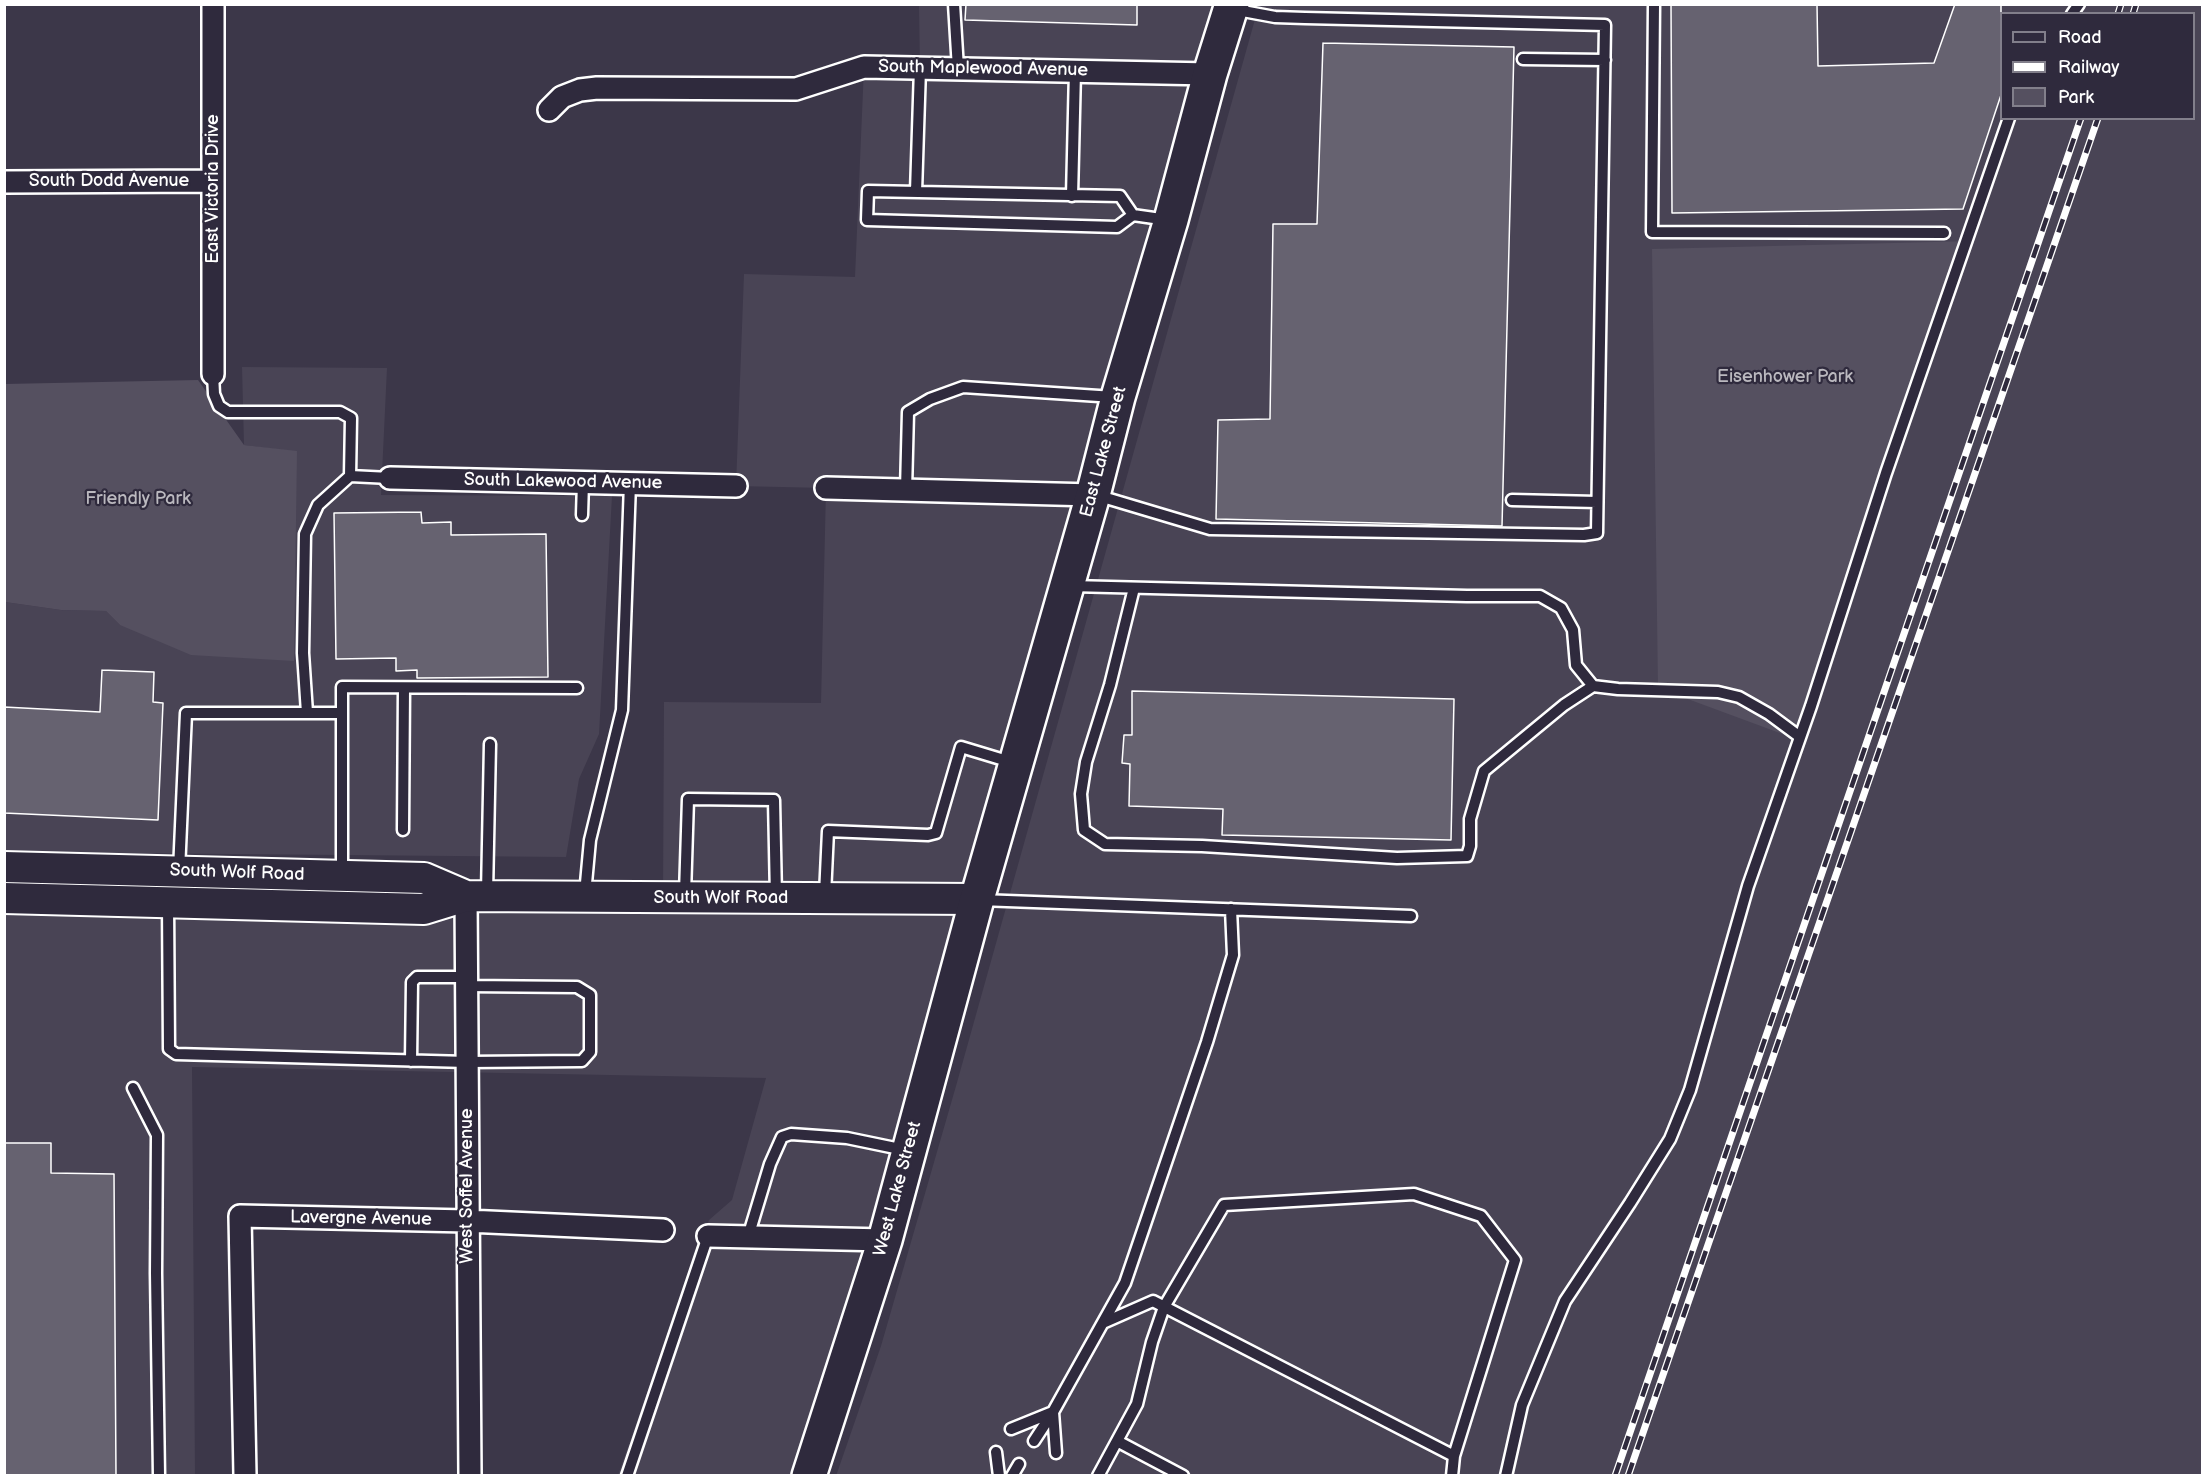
<!DOCTYPE html>
<style>
body{margin:0}
#map{position:relative;width:2207px;height:1480px;overflow:hidden;background:#3c3749;font-family:"Balsamiq Sans",sans-serif}
canvas{display:block}
.frame{position:absolute;inset:0;border:6px solid #fff;pointer-events:none}
.legend{position:absolute;left:2000px;top:12px;width:195px;height:108px;box-sizing:border-box;background:#2f2a3d;border:2px solid #827f8b;margin:0;padding:8px 10px;list-style:none;font-size:18px;color:#fff}
.legend li{display:flex;align-items:center;gap:12px;height:30px}
.legend b{width:30px;border:2px solid #827f8b}
</style>
<div id="map">
<canvas width="2207" height="1480"></canvas>
<div class="frame"></div>
<ul class="legend">
<li><b style="height:8px;background:#2f2a3d"></b>Road</li>
<li><b style="height:8px;background:#fff"></b>Railway</li>
<li><b style="height:16px;background:#555060"></b>Park</li>
</ul>
</div>
<script>
const g = document.querySelector('canvas').getContext('2d');
g.lineJoin = 'round';
function paint(path, color) { g.fillStyle = color; g.fill(path, 'evenodd'); }
const poly = rows => new Path2D(rows.map(r => 'M' + r).join(''));
function stroke(path, color, width, dash) { g.strokeStyle = color; g.lineWidth = width; g.lineCap = dash ? 'butt' : 'round'; g.setLineDash(dash || []); g.stroke(path); }
function label(font, color, halo, rows, align = 'center') {
  g.font = font + ' "Balsamiq Sans",sans-serif'; g.lineWidth = 4.5; g.setLineDash([]); g.textBaseline = 'middle'; g.strokeStyle = halo; g.fillStyle = color; for (const [text, x, y, turn = 0] of rows) {
    g.save(); g.translate(x, y); g.rotate((+turn || 0) * Math.PI / 180); g.textAlign = isNaN(turn) ? turn : align; if (halo) g.strokeText(text, 0, 0); g.fillText(text, 0, 0); g.restore();
  }
}
const built = poly([
 [919,5,1232,5,809,1475,618,1475,709,1220,732,1200,766,1078,192,1067,195,1475,5,1476,5,886,153,892,663,898,664,702,821,703,826,488,736,486,744,274,855,277,864,67,920,68],
 [1259,5,2202,5,2202,1475,836,1476,881,1346,956,1086],
 [2002,14,2194,14,2194,118,2002,118],
 [242,367,387,368,381,495,612,496,599,734,579,779,566,857,5,852,5,602,61,610,106,611,120,625,297,452,244,445]
]);
const green = poly([
 [1973,241,1796,739,1658,688,1652,249],
 [198,380,244,445,297,451,294,661,191,655,120,625,106,611,61,610,5,602,5,384]
]);
const building = poly([
 [966,4,1137,4,1137,25,965,20,966,4],
 [1671,4,1817,4,1818,66,1934,63,1955,4,2001,4,2001,95,1963,209,1672,213,1671,4],
 [1323,43,1514,47,1502,526,1216,519,1218,420,1270,419,1273,224,1317,224,1323,43],
 [421,512,422,523,451,522,451,535,546,534,548,677,417,678,417,670,396,671,396,658,336,659,334,513,421,512],
 [102,670,154,672,153,702,163,703,158,820,4,813,4,707,100,712,102,670],
 [1132,691,1454,699,1451,840,1222,835,1223,809,1129,806,1130,764,1122,763,1124,735,1132,735,1132,691],
 [4,1143,51,1143,51,1173,114,1174,116,1476,4,1476,4,1143]
]);
const service = poly([
 [954,4,958,69],
 [1654,4,1652,232,1944,233],
 [2072,14,2079,4],
 [1523,59,1605,60],
 [916,192,920,68],
 [1072,196,1075,71],
 [1133,215,1120,196,868,191,867,220,1117,227,1133,215,1168,220],
 [213,374,214,394,219,406,228,412,340,412,351,418,350,476],
 [906,490,908,412,930,399,963,387,1114,397],
 [1096,495,1210,529,1584,535,1597,533,1605,25,1305,18,1275,17,1232,9],
 [1512,500,1597,502],
 [582,515,583,482],
 [1071,586,1467,596,1540,596,1561,608,1573,630,1576,665,1593,686,1618,689,1718,692,1739,697,1769,714,1800,737],
 [1134,588,1110,685,1086,762,1081,794,1084,830,1105,844,1202,846,1397,858,1467,856,1470,846,1470,819,1484,771,1564,705,1593,686],
 [307,713,303,653,305,534,318,505,350,476,390,478],
 [403,830,404,688],
 [179,871,186,713,342,713],
 [342,873,342,687,577,688],
 [487,893,490,744],
 [585,894,590,840,622,710,630,483],
 [685,894,688,799,774,800,776,897],
 [825,895,828,831,928,835,936,833,961,747,1014,763],
 [980,900,1411,916],
 [168,903,169,1049,176,1054,467,1062,582,1061,590,1052,590,995,577,987,466,986],
 [411,1061,412,982,417,977,466,977],
 [133,1088,157,1135,156,1273,159,1476],
 [748,1237,770,1164,782,1137,791,1134,847,1138,905,1150],
 [1103,1323,1153,1301,1454,1456,1452,1476],
 [1011,1429,1053,1412,1034,1441],
 [1117,1441,1183,1476],
 [996,1452,999,1476],
 [1056,1453,1053,1412,1125,1283,1207,1042,1233,955,1231,909],
 [627,1476,708,1236],
 [1012,1476,1019,1464],
 [1098,1476,1137,1404,1152,1342,1164,1307,1224,1205,1414,1194,1481,1216,1515,1260,1454,1456],
 [1506,1476,1522,1405,1565,1301,1630,1203,1670,1139,1690,1090,1748,886,1811,706,1886,473,2009,118]
]);
const minor = poly([
 [213,4,213,374],
 [549,110,562,97,580,90,597,88,796,89,864,67,1210,74],
 [4,182,213,181],
 [390,478,736,486],
 [826,488,1093,495],
 [466,896,470,1476],
 [708,1236,885,1240],
 [245,1476,240,1216,467,1221,663,1230]
]);
const secondary = poly([
 [4,867,424,878,466,896],
 [4,898,424,909,466,896,977,899]
]);
const primary = poly([
 [809,1476,885,1240,977,899,1093,495,1118,397,1171,220,1210,74,1232,4]
]);
const rail = poly([
 [2118,14,2121,4],
 [2133,14,2136,4],
 [1615,1476,2081,118],
 [1628,1476,2098,118]
]);
const streetNames = [
 ["South Maplewood Avenue",983,69,1],
 ["South Dodd Avenue",109,181],
 ["East Victoria Drive",213,189,-90],
 ["East Lake Street",1104,452,-75],
 ["South Lakewood Avenue",563,482,1],
 ["South Wolf Road",237,873,2],
 ["South Wolf Road",721,898],
 ["West Soffel Avenue",467,1186,-90],
 ["West Lake Street",898,1189,-75],
 ["Lavergne Avenue",361,1219,1]
];
const parkNames = [
 ["Eisenhower Park",1785,377],
 ["Friendly Park",138,499]
];
paint(built, '#494455');
paint(green, '#555060');
paint(building, '#666270');
stroke(building, '#fff', 1.5);
stroke(service, '#fff', 15);
stroke(minor, '#fff', 26);
stroke(secondary, '#fff', 34);
stroke(primary, '#fff', 38);
stroke(service, '#2f2a3d', 10);
stroke(minor, '#2f2a3d', 21);
stroke(secondary, '#2f2a3d', 30);
stroke(primary, '#2f2a3d', 33);
stroke(rail, '#fff', 7);
stroke(rail, '#2f2a3d', 4.5, [14]);
label('18px', '#fff', '#2f2a3d', streetNames);
label('18px', '#bbb9bf', '#2f2a3d', parkNames);
</script>
